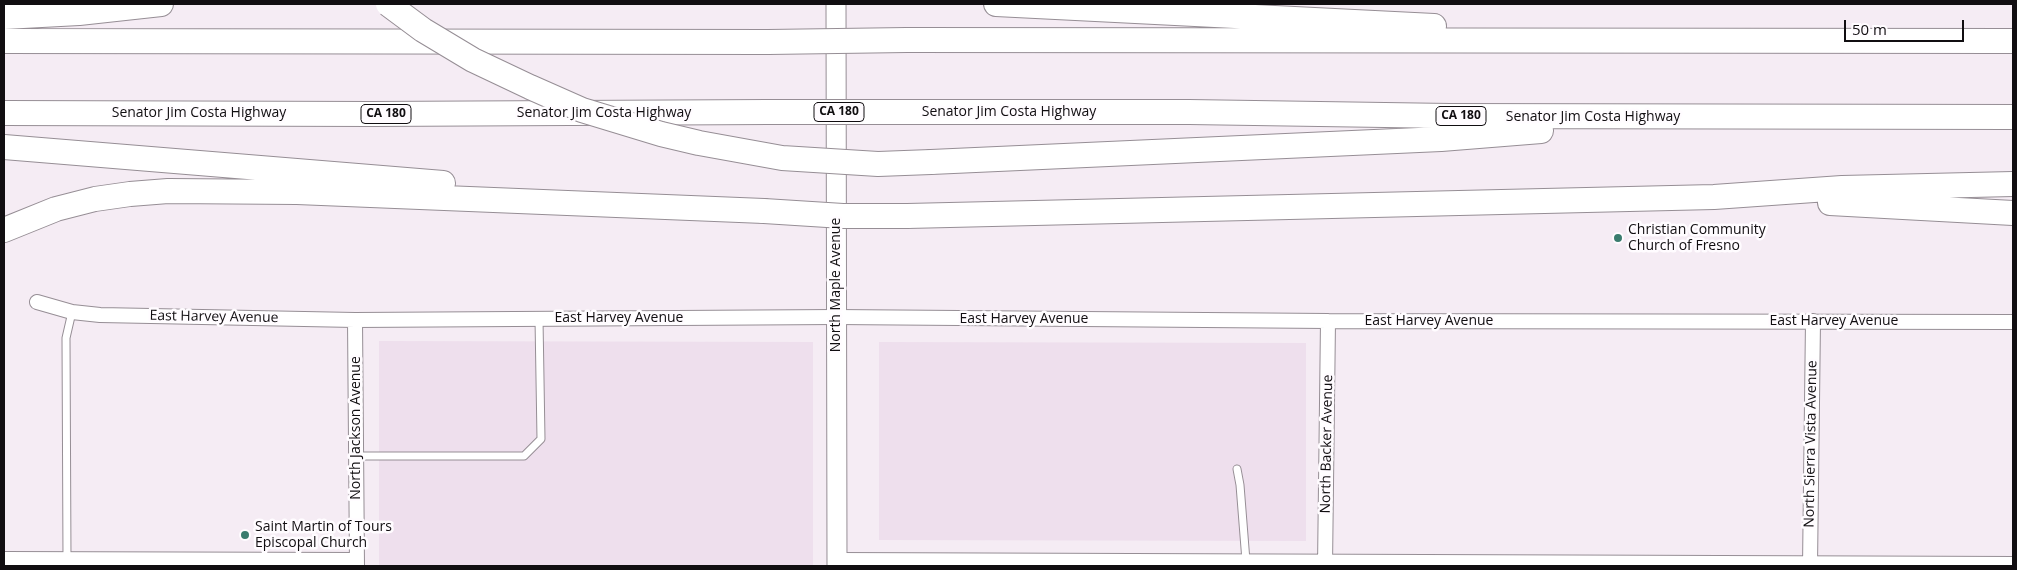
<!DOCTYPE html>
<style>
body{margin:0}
#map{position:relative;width:2017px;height:570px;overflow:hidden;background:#f5ecf4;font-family:"Open Sans",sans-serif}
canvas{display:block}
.frame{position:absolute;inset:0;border:5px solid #110e11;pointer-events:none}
.scale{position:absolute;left:1844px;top:20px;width:120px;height:22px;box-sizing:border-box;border:2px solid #110e11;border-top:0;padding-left:6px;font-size:15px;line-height:18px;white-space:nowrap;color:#110e11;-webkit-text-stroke:4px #fffcff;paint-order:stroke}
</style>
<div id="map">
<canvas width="2017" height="570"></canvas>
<div class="frame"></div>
<div class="scale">50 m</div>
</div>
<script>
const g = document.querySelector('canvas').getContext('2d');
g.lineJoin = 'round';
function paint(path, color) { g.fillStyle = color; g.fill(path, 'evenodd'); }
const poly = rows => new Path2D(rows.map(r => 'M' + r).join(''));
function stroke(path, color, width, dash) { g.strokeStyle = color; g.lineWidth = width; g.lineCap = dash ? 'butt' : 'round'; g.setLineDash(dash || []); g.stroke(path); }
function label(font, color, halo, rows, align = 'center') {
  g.font = font + ' "Open Sans",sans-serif'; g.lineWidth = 5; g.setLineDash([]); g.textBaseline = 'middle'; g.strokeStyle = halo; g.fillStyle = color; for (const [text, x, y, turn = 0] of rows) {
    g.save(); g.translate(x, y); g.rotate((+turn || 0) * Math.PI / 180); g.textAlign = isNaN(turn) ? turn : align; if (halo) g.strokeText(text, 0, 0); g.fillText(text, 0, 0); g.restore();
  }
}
const built = poly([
 [379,341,813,342,813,566,379,566],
 [879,342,1306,343,1306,541,879,540]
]);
const lane = poly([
 [356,456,524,456,541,439,539,319],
 [1237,469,1240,485,1246,561],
 [67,559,66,338,72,312]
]);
const street = poly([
 [37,302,72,312,100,315,355,320,836,317,1328,321,2013,322],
 [355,320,357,566],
 [4,559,357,560],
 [837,560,2013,564],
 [1325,566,1328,321],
 [1810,566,1813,321]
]);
const secondary = poly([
 [836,4,837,566]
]);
const highway = poly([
 [996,4,1434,26],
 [4,17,79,13,161,4],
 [907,40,2013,41],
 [4,41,768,42],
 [909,112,1189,112,1450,116,2013,117],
 [4,113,372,114,768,112],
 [4,147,443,183],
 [931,162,1441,139,1541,131],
 [1830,203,2013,213],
 [907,216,1714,197,1842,188,2013,184],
 [4,230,56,209,95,199,130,194,168,191,297,192,764,211]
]);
const highwayBridge = poly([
 [388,4,423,30,473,60,530,87,582,110,661,134,699,143,782,158,878,164,931,162],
 [768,42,907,40],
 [768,112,909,112],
 [764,211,843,216,907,216]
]);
const markers = [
 [1618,238,5,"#3a7c6e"],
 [245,535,5,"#3a7c6e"]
];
const shields = [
 [839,112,50],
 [386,114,50],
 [1461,116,50]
];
const shieldNames = [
 ["CA 180",839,112],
 ["CA 180",386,114],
 ["CA 180",1461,116]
];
const streetNames = [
 ["Senator Jim Costa Highway",1009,112],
 ["Senator Jim Costa Highway",199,113],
 ["Senator Jim Costa Highway",604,113],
 ["Senator Jim Costa Highway",1593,117],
 ["North Maple Avenue",836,285,-90],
 ["East Harvey Avenue",214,317,1],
 ["East Harvey Avenue",619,318],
 ["East Harvey Avenue",1024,319],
 ["East Harvey Avenue",1429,321],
 ["East Harvey Avenue",1834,321],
 ["North Jackson Avenue",356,428,-90],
 ["North Backer Avenue",1327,444,-89],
 ["North Sierra Vista Avenue",1811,444,-89]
];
const poiNames = [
 ["Christian Community",1628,230],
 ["Church of Fresno",1628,246],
 ["Saint Martin of Tours",255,527],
 ["Episcopal Church",255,543]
];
paint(built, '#eedfed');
stroke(lane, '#968e95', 9);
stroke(street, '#968e95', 16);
stroke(secondary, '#968e95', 21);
stroke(highway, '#968e95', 26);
stroke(lane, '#fff', 7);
stroke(street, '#fff', 14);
stroke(secondary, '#fff', 19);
stroke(highway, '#fff', 24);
stroke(highwayBridge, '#968e95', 26, []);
stroke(highwayBridge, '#fff', 24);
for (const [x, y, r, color] of markers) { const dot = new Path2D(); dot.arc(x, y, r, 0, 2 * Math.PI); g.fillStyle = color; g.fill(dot); stroke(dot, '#fffcff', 2); }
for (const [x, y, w] of shields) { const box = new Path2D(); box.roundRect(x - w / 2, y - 9.5, w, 19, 4); g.fillStyle = '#fffcff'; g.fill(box); stroke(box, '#110e11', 1); }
label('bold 12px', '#110e11', null, shieldNames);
label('14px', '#110e11', '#fffcff', streetNames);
label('14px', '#110e11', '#fffcff', poiNames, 'left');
</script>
